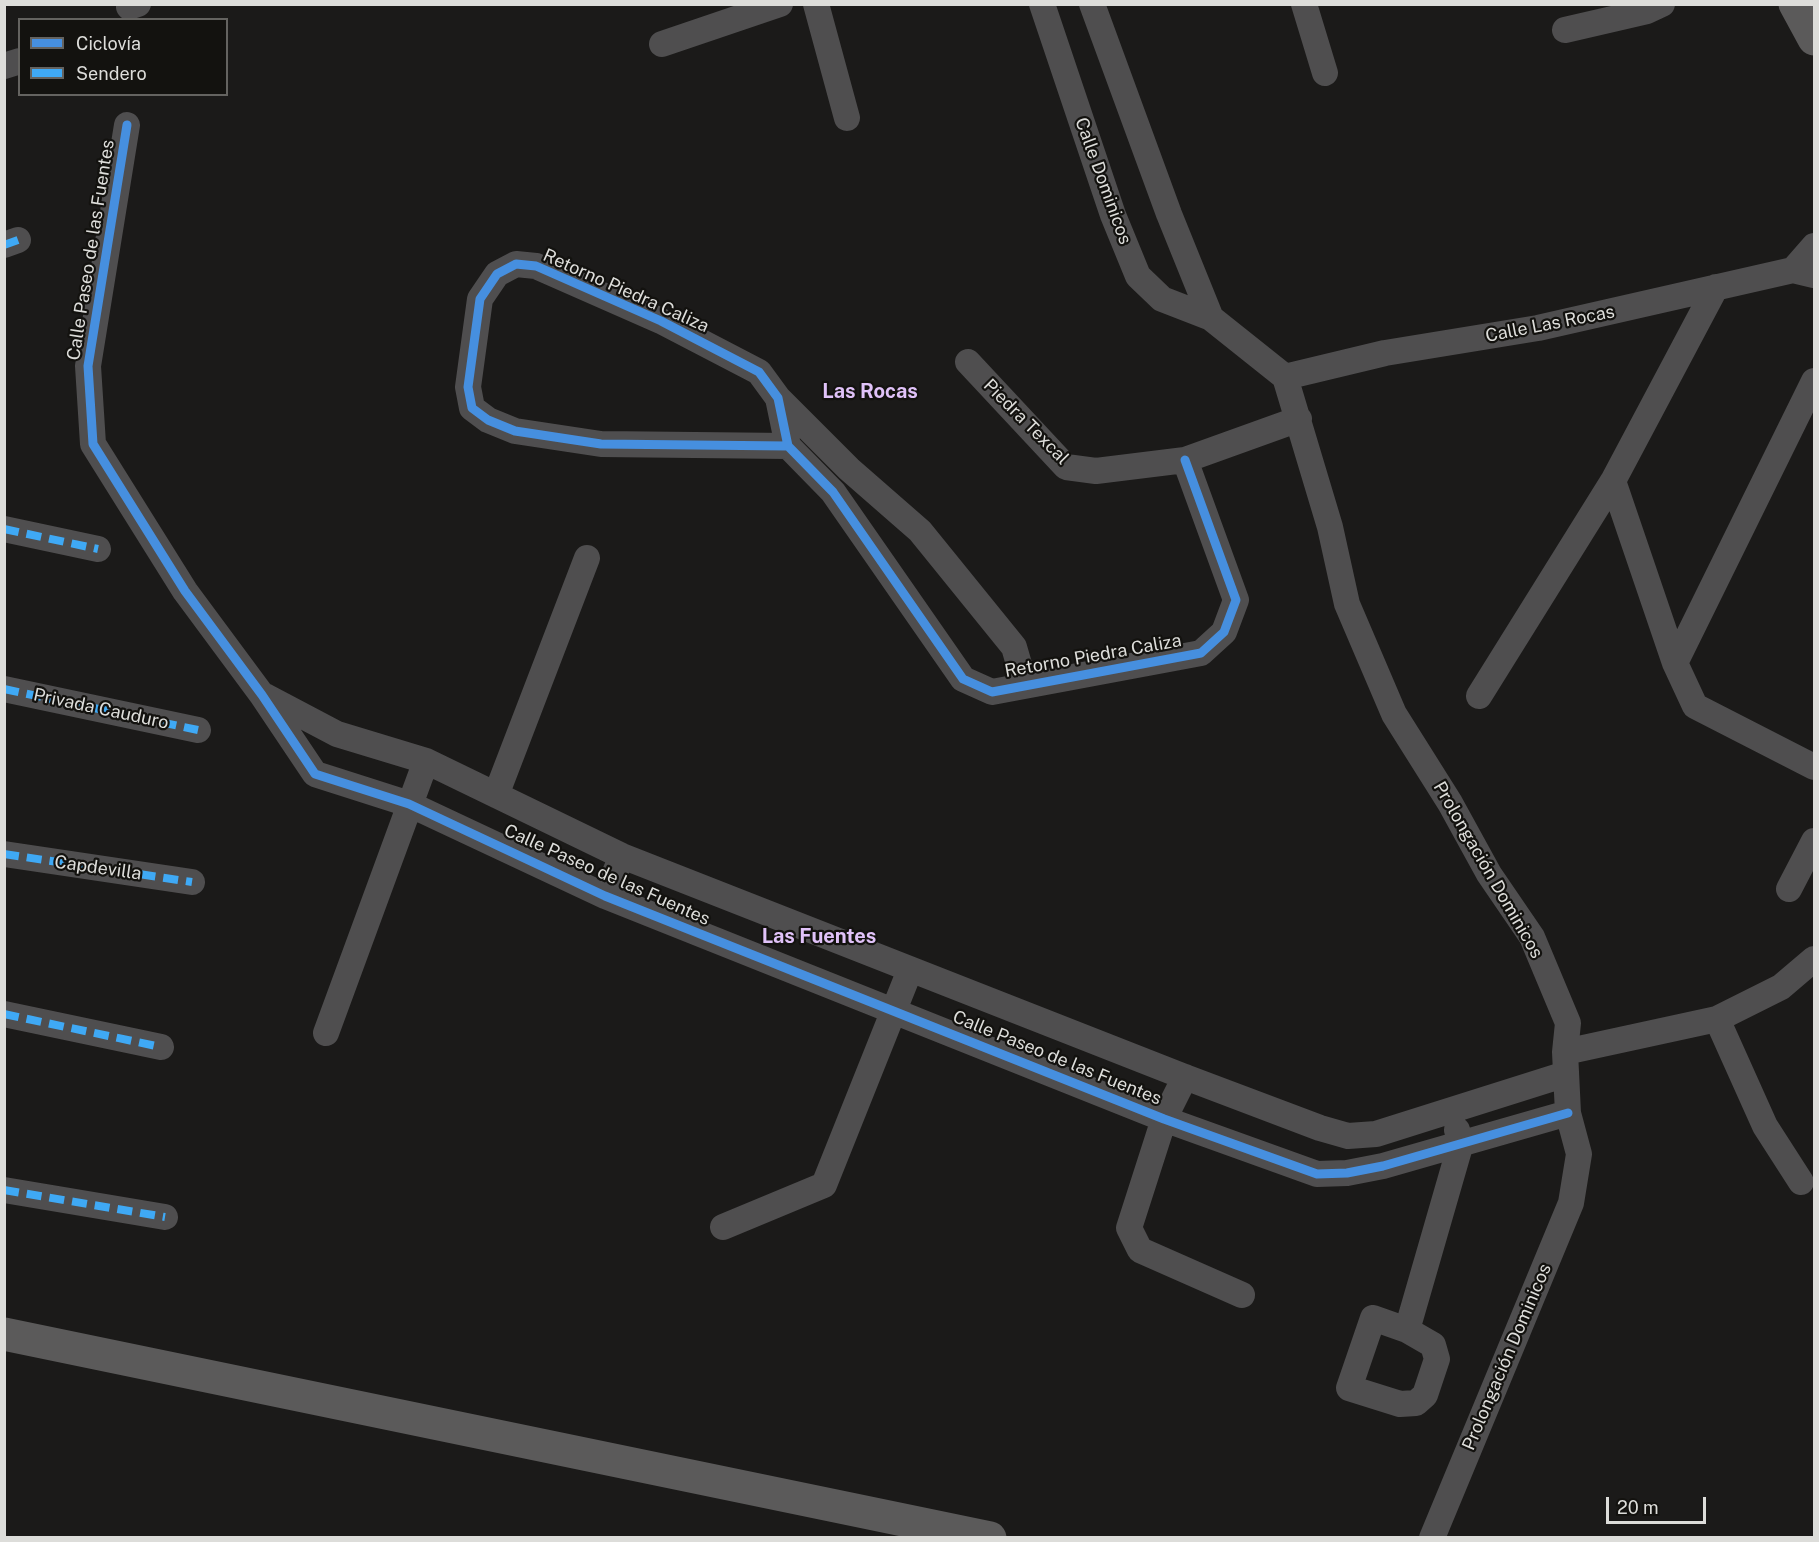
<!DOCTYPE html>
<meta charset="utf-8">
<style>
body{margin:0}
#map{position:relative;width:1819px;height:1542px;overflow:hidden;background:#1b1a19;font-family:"Public Sans",sans-serif}
canvas{display:block}
.frame{position:absolute;inset:0;border:6px solid #ddddda;pointer-events:none}
.legend{position:absolute;left:18px;top:18px;width:210px;height:78px;box-sizing:border-box;background:#13120f;border:2px solid #646360;margin:0;padding:8px 10px;list-style:none;font-size:18px;color:#ddddda}
.legend li{display:flex;align-items:center;gap:12px;height:30px}
.legend b{width:30px;border:2px solid #646360}
.scale{position:absolute;left:1606px;top:1497px;width:100px;height:27px;box-sizing:border-box;border:3px solid #ddddda;border-top:0;padding-left:8px;font-size:18px;line-height:21px;white-space:nowrap;color:#ddddda;-webkit-text-stroke:4px #13120f;paint-order:stroke}
</style>
<div id="map">
<canvas width="1819" height="1542"></canvas>
<div class="frame"></div>
<ul class="legend">
<li><b style="height:8px;background:#468fdf"></b>Ciclovía</li>
<li><b style="height:8px;background:#3fa9f5"></b>Sendero</li>
</ul>
<div class="scale">20 m</div>
</div>
<script>
const g = document.querySelector('canvas').getContext('2d');
g.lineJoin = 'round';
const poly = rows => new Path2D(rows.map(r => 'M' + r).join(''));
function stroke(path, color, width, dash) { g.strokeStyle = color; g.lineWidth = width; g.lineCap = dash ? 'butt' : 'round'; g.setLineDash(dash || []); g.stroke(path); }
function label(font, color, halo, rows, align = 'center') {
  g.font = font + ' "Public Sans",sans-serif'; g.lineWidth = 4.5; g.setLineDash([]); g.textBaseline = 'middle'; g.strokeStyle = halo; g.fillStyle = color; for (const [text, x, y, turn = 0] of rows) {
    g.save(); g.translate(x, y); g.rotate((+turn || 0) * Math.PI / 180); g.textAlign = isNaN(turn) ? turn : align; if (halo) g.strokeText(text, 0, 0); g.fillText(text, 0, 0); g.restore();
  }
}
const street = poly([
 [816,4,847,118],
 [1042,4,1113,215,1138,276,1162,299,1211,318,1285,377],
 [1092,4,1169,214,1211,318],
 [1304,4,1325,73],
 [129,7,138,4],
 [1565,30,1647,11,1662,4],
 [662,44,780,4],
 [4,66,20,61],
 [127,125,88,366,93,444,185,591,262,695,315,774,409,804,605,896,1164,1119,1317,1174,1347,1173,1383,1166,1568,1113],
 [4,245,18,240],
 [1793,270,1814,246],
 [968,362,1066,467,1096,471,1185,460,1299,419],
 [1285,377,1330,527,1347,604,1394,714,1450,803,1489,874,1532,937,1568,1023,1565,1052,1568,1113,1579,1154,1571,1203,1432,1538],
 [1285,377,1385,353,1538,328,1793,270,1814,275],
 [778,398,849,469,920,531,1014,647,1025,685],
 [788,446,601,444,515,431,488,420,472,408,468,387,480,299,497,274,516,264,536,266,661,321,759,372,778,398,788,446,833,492,963,679,992,692,1201,653,1224,632,1236,600,1185,460],
 [1613,481,1675,663,1695,706,1814,767],
 [4,529,98,549],
 [1675,663,1814,381],
 [4,689,198,730],
 [265,696,337,734,426,761,622,856,1185,1077,1320,1128,1348,1136,1376,1134,1566,1074],
 [1479,696,1613,481,1716,287],
 [496,795,587,558],
 [4,854,192,882],
 [1789,889,1814,841],
 [605,896,622,856],
 [4,1014,161,1047],
 [1717,1019,1765,1126,1801,1182],
 [326,1033,426,761],
 [1565,1052,1717,1019,1781,987,1814,959],
 [1185,1077,1164,1119,1129,1228,1140,1250,1242,1295],
 [4,1190,165,1217],
 [723,1227,824,1185,910,970],
 [1373,1318,1407,1330,1433,1345,1437,1359,1425,1395,1416,1403,1400,1404,1349,1388,1373,1318],
 [1407,1330,1461,1143,1457,1130]
]);
const secondary = poly([
 [1795,4,1814,39],
 [4,1334,990,1538]
]);
const quiet = poly([
 [4,245,18,240],
 [4,529,98,549],
 [4,689,198,730],
 [4,854,192,882],
 [4,1014,161,1047],
 [4,1190,165,1217]
]);
const cycleway = poly([
 [127,125,88,366,93,444,185,591,262,695,315,774,409,804,605,896,1164,1119,1317,1174,1347,1173,1383,1166,1568,1113],
 [788,446,601,444,515,431,488,420,472,408,468,387,480,299,497,274,516,264,536,266,661,321,759,372,778,398,788,446,833,492,963,679,992,692,1201,653,1224,632,1236,600,1185,460]
]);
const streetNames = [
 ["Calle Dominicos",1103,181,70],
 ["Calle Paseo de las Fuentes",91,250,-81],
 ["Retorno Piedra Caliza",626,291,24],
 ["Calle Las Rocas",1550,324,-11],
 ["Piedra Texcal",1026,422,45],
 ["Retorno Piedra Caliza",1093,656,-10],
 ["Privada Cauduro",101,709,12],
 ["Capdevilla",98,868,8],
 ["Prolongación Dominicos",1488,870,60],
 ["Calle Paseo de las Fuentes",607,875,24],
 ["Calle Paseo de las Fuentes",1057,1058,22],
 ["Prolongación Dominicos",1507,1357,-67]
];
const neighbourhoodNames = [
 ["Las Rocas",870,392],
 ["Las Fuentes",819,937]
];
stroke(street, '#4f4e4f', 26);
stroke(secondary, '#5b5a5a', 33);
stroke(quiet, '#3fa9f5', 8, [15, 8]);
stroke(cycleway, '#468fdf', 9);
label('18px', '#ddddda', '#13120f', streetNames);
label('bold 20px', '#e0c2f8', '#13120f', neighbourhoodNames);
</script>
